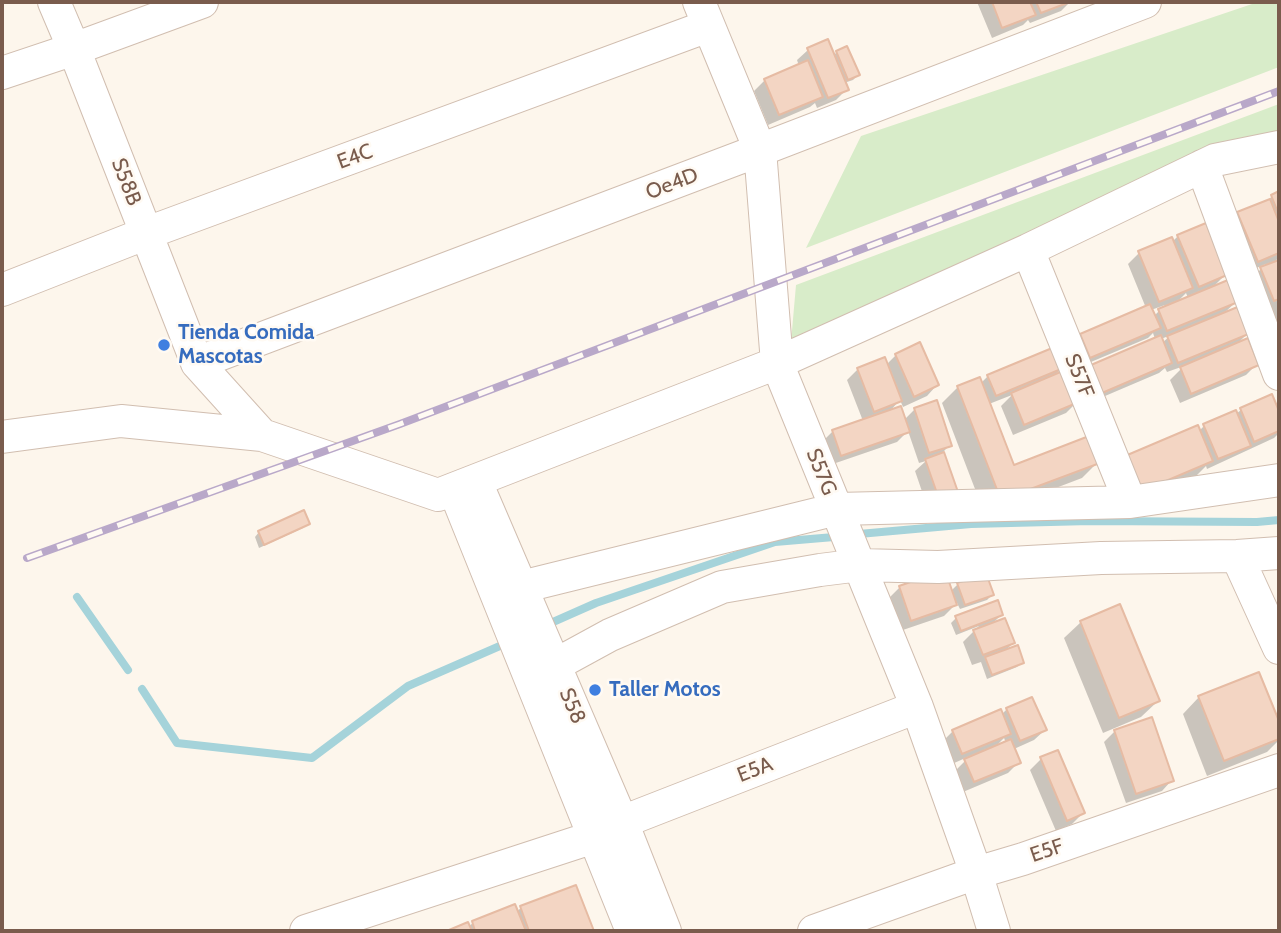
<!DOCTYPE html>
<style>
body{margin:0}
#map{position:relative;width:1281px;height:933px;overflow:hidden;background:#fdf6ec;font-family:Cabin,sans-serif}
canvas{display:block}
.frame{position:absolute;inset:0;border:4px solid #7a5c4d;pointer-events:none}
</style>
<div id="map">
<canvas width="1281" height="933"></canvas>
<div class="frame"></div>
</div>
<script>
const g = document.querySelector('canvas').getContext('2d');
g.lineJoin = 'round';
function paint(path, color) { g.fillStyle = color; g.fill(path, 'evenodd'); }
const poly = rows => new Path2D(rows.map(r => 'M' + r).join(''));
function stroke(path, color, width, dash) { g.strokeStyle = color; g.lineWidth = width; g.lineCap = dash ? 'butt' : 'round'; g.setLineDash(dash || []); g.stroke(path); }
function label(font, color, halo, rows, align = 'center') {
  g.font = font + ' Cabin,sans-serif'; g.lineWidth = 5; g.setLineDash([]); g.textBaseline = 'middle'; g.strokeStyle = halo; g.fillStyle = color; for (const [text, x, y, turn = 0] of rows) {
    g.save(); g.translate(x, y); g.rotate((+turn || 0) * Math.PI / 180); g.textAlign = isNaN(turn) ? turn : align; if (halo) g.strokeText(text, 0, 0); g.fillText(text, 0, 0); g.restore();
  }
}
const green = poly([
 [1258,2,1279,2,1279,67,806,248,861,136],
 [1279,104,1279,139,824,324,791,342,796,285]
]);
const shadow = poly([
 [977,2,1070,2,1061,11,1030,23,1028,20,1023,25,992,38],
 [808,50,833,56,837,52,858,75,853,80,844,83,847,89,836,100,817,108,815,103,810,107,768,125,754,91,765,80,799,66,797,60],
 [1279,193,1279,257,1273,264,1279,262,1279,348,1250,280,1266,264,1247,272,1227,224,1238,213,1267,202,1272,196],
 [1178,236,1225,275,1211,289,1236,302,1222,315,1249,332,1236,345,1257,364,1246,375,1180,403,1170,380,1184,366,1167,372,1165,368,1159,373,1091,402,1155,339,1153,333,1148,338,1079,367,1070,346,1081,335,1146,308,1128,264,1139,253,1171,239,1172,242],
 [1186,293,1188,298,1175,304],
 [1165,305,1154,316,1151,310],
 [1171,335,1162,343,1161,339],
 [896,355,937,385,927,396,903,407,900,400,889,412,902,407,900,408,904,420,915,409,950,445,942,453,956,491,928,509,915,471,926,461,919,463,908,431,897,442,830,465,822,442,833,431,863,421,847,380,858,369,886,365],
 [1063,367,1053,377,1077,402,1066,413,1013,435,1001,406,1012,395,989,404,1013,467,1098,462,1082,478,985,515,942,403,958,387,981,383,988,376],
 [1271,396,1279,415,1279,433,1274,438,1207,469,1206,466,1195,477,1124,507,1204,426,1236,414,1241,410],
 [308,523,303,528,259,548,255,537,259,532],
 [958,584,992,595,987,600,960,609,957,603,944,616,900,631,889,598,900,587,950,592],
 [1001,615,991,625,1013,643,1003,653,1022,662,1017,667,987,679,981,662,972,665,963,642,979,626,956,635,951,623,956,618],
 [1081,622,1158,701,1141,717,1103,733,1064,638],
 [1259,674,1279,726,1279,740,1267,752,1207,776,1183,714,1199,697],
 [1007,709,1045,730,1034,740,1014,749,1019,762,1008,773,963,792,955,771,970,756,952,764,942,742,953,731,1001,715],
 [1004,738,1006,743,994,748],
 [1115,731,1172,780,1162,791,1126,803,1104,742],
 [1041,759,1083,813,1072,824,1056,831,1030,770],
 [575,887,592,931,450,931,467,924,468,927,473,923,516,912,521,908]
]);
const stream = poly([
 [859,534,971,524,1090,521,1257,522,1279,520],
 [77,597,128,670],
 [544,626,596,603,775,542,834,537],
 [142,689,177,743,312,758,408,686,509,642]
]);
const building = poly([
 [992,2,1030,2,1036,15,1002,28,992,2],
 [1036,2,1070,2,1041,13,1036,2],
 [828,39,849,90,828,98,807,48,828,39],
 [847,46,860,75,848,80,836,51,847,46],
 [808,60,823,97,779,115,764,79,808,60],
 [1279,191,1279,215,1271,195,1279,191],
 [1270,199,1279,222,1279,253,1258,262,1237,212,1270,199],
 [1206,223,1227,275,1199,287,1177,235,1206,223],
 [1172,237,1193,288,1159,302,1138,251,1172,237],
 [1279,260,1279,299,1274,301,1260,267,1279,260],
 [1228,280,1238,302,1167,331,1158,309,1228,280],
 [1150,304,1161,328,1090,358,1080,334,1150,304],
 [1240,306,1251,333,1178,363,1167,336,1240,306],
 [1161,335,1172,363,1102,393,1091,365,1161,335],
 [1248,338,1259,365,1191,394,1180,367,1248,338],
 [920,342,939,385,914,397,895,354,920,342],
 [1057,346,1066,367,996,396,987,375,1057,346],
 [885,357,902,401,874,412,857,368,885,357],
 [1065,370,1079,402,1024,425,1011,393,1065,370],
 [980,377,1014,465,1089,436,1100,463,1001,500,957,386,980,377],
 [1272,394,1279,411,1279,431,1254,442,1240,408,1272,394],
 [937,400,952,446,929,453,914,408,937,400],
 [901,406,910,432,841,456,832,430,901,406],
 [1236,410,1251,446,1218,459,1203,424,1236,410],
 [1198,425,1213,461,1140,492,1125,456,1198,425],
 [944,452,958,492,939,499,925,459,944,452],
 [304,510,310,524,264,545,258,531,304,510],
 [945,570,957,605,911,621,899,586,945,570],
 [986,573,994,595,965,605,957,583,986,573],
 [998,600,1003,615,961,631,955,616,998,600],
 [1120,604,1160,701,1119,718,1080,621,1120,604],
 [1005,618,1015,643,983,655,973,630,1005,618],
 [1018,645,1024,663,992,675,985,657,1018,645],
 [1259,672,1279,721,1279,739,1224,761,1198,696,1259,672],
 [1032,697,1047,730,1020,741,1006,708,1032,697],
 [1001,709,1011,734,962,754,952,730,1001,709],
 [1152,717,1174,781,1136,794,1114,730,1152,717],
 [1011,739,1021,763,974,782,964,759,1011,739],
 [1058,750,1085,813,1067,821,1040,757,1058,750],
 [576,885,594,931,529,931,520,906,576,885],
 [515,904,526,931,475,931,472,921,515,904],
 [468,922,472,931,450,931,449,930,468,922]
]);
const minor = poly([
 [54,2,74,49,197,363,262,435,438,495,777,363,1028,250,1215,160,1279,147],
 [699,2,760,150,777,363,917,707,976,873,994,931],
 [2,73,74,49,202,2],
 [1202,166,1279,374],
 [1028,250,1130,502],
 [2,290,147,233,708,26],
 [197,363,760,150,1145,2],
 [2,437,121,421,262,435],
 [476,482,622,822,665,931],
 [454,489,632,931],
 [1237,556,1279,648],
 [521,587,837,509,1130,502,1279,480],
 [555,665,610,635,722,587,820,570,860,565,938,567,1101,558,1237,556,1279,553],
 [306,931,594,837,622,822,917,707],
 [814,931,976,873,1023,859,1279,770]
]);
const rail = poly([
 [27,558,400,424,1279,91]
]);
const markers = [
 [164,345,7,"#3f7fe0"],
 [595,690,7,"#3f7fe0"]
];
const streetNames = [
 ["E4C",355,157,-20],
 ["S58B",126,182,69],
 ["Oe4D",672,184,-21],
 ["S57F",1079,376,68],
 ["S57G",821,472,68],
 ["S58",572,706,67],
 ["E5A",755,770,-21],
 ["E5F",1047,851,-19]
];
const shopNames = [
 ["Tienda Comida",178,333],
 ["Mascotas",178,357],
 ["Taller Motos",609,690]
];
paint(green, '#d8ecc9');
paint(shadow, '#0003');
stroke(stream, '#a5d3da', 8);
paint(building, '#f3d5c3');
stroke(building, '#e6bba3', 2);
stroke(minor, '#d1beb0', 34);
stroke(minor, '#fff', 32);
stroke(rail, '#b9a8c9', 8);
stroke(rail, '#fffaf3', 5, [16]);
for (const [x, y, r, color] of markers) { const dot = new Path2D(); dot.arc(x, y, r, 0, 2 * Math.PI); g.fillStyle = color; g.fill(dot); stroke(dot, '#fffaf3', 2.5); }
label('21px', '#7a5c4d', '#fffaf3', streetNames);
label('bold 21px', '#366cbe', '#fffaf3', shopNames, 'left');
</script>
